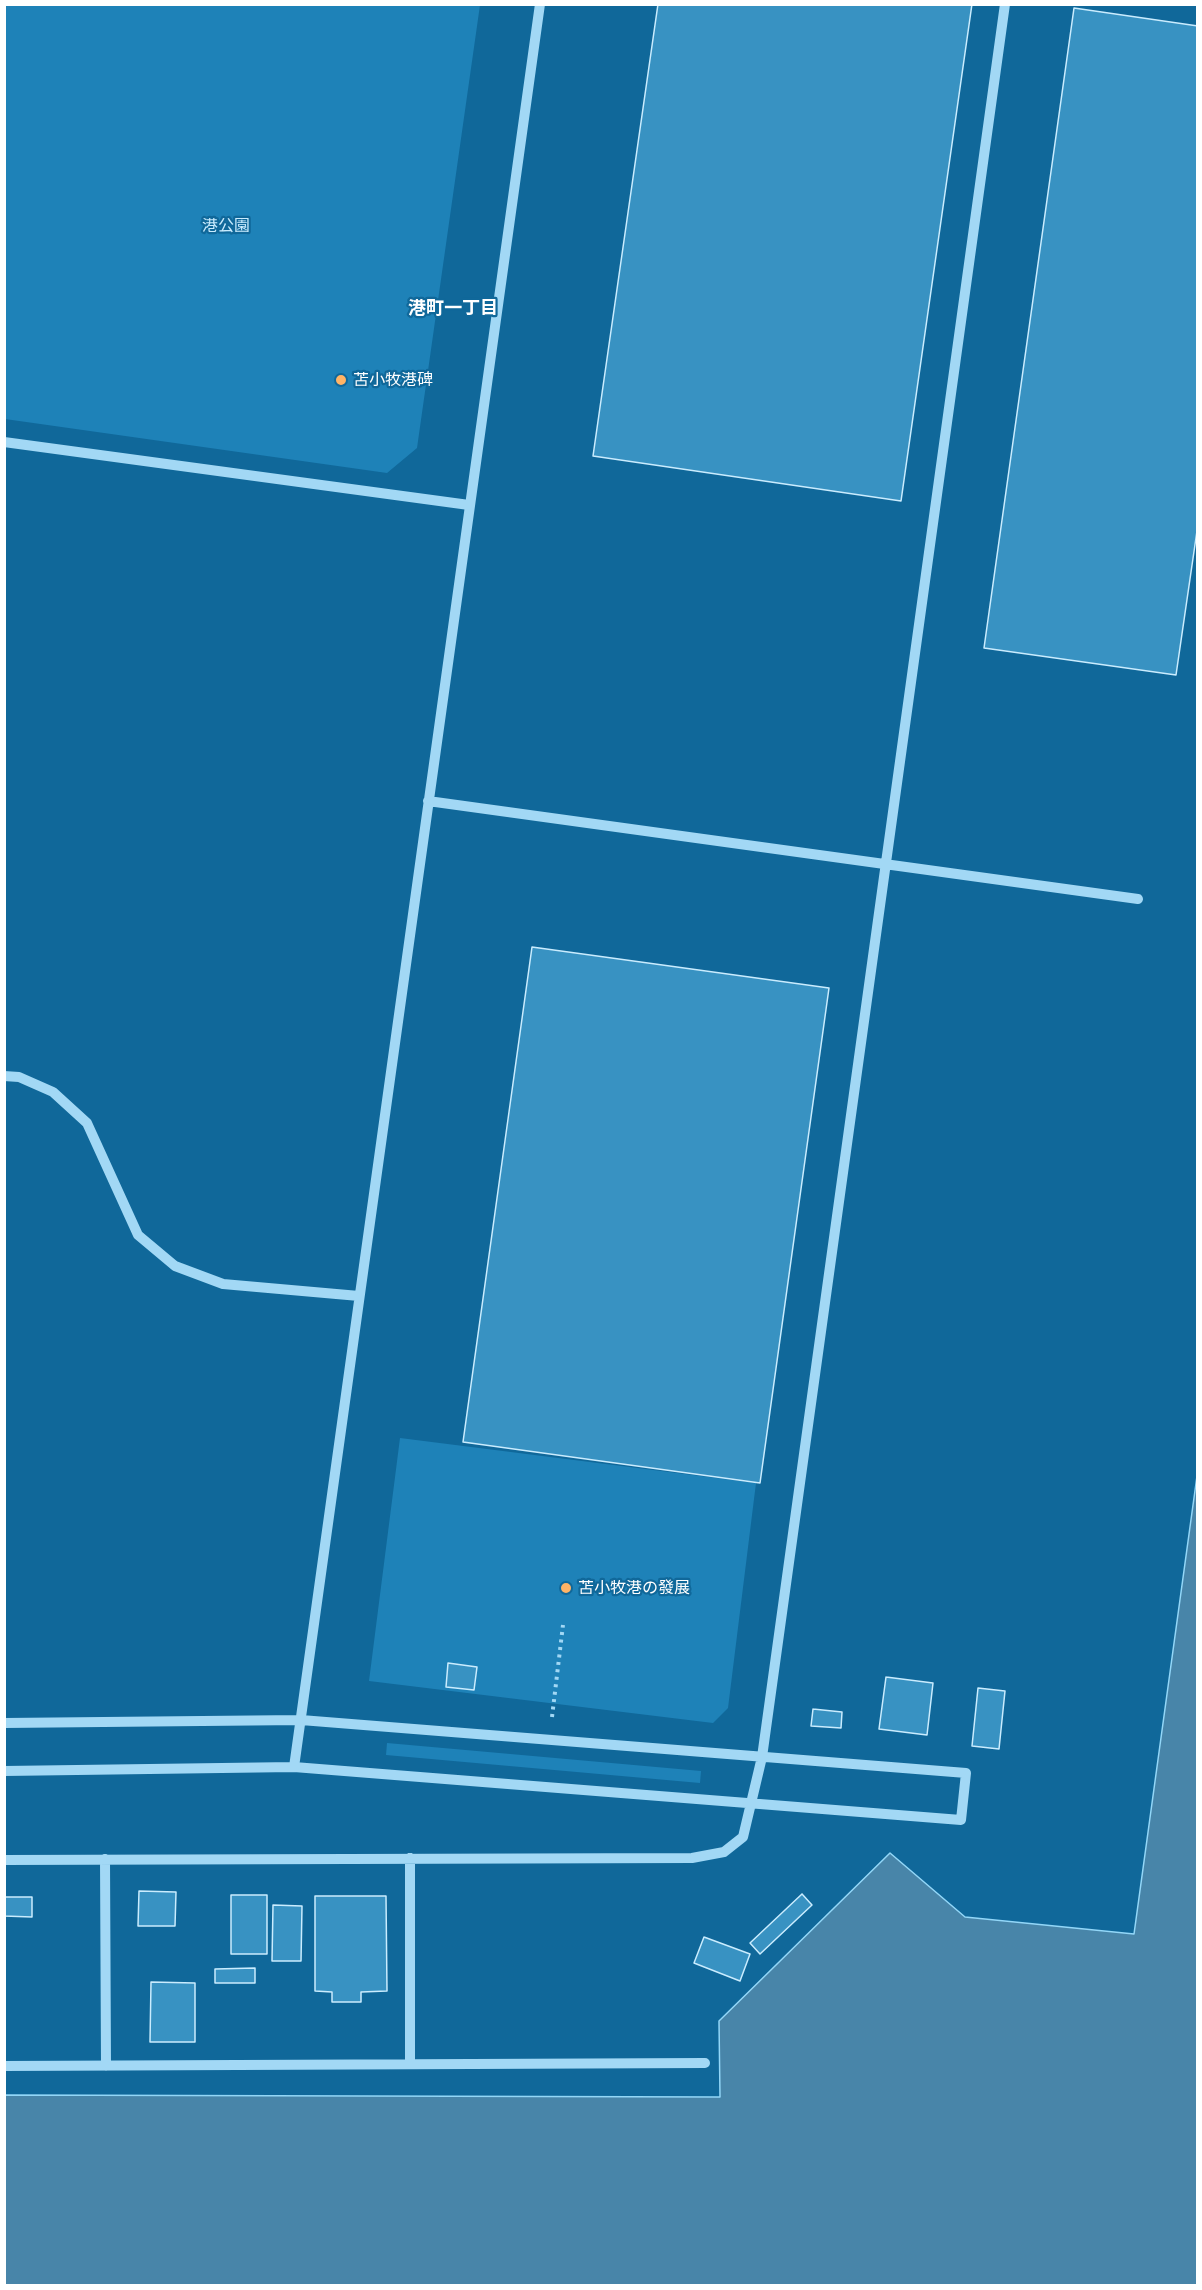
<!DOCTYPE html>
<meta charset="utf-8">
<style>
body{margin:0}
#map{position:relative;width:1202px;height:2290px;overflow:hidden;background:#10689a;font-family:Quicksand,sans-serif}
canvas{display:block}
.frame{position:absolute;inset:0;border:6px solid #fff;pointer-events:none}
</style>
<div id="map">
<canvas width="1202" height="2290"></canvas>
<div class="frame"></div>
</div>
<script>
const g = document.querySelector('canvas').getContext('2d');
g.lineJoin = 'round';
function paint(path, color) { g.fillStyle = color; g.fill(path, 'evenodd'); }
const poly = rows => new Path2D(rows.map(r => 'M' + r).join(''));
function stroke(path, color, width, dash) { g.strokeStyle = color; g.lineWidth = width; g.lineCap = dash ? 'butt' : 'round'; g.setLineDash(dash || []); g.stroke(path); }
function label(font, color, halo, rows, align = 'center') {
  g.font = font + ' Quicksand,"Noto Sans JP",sans-serif'; g.lineWidth = 4.5; g.setLineDash([]); g.textBaseline = 'middle'; g.strokeStyle = halo; g.fillStyle = color; for (const [text, x, y, turn = 0] of rows) {
    g.save(); g.translate(x, y); g.rotate((+turn || 0) * Math.PI / 180); g.textAlign = isNaN(turn) ? turn : align; if (halo) g.strokeText(text, 0, 0); g.fillText(text, 0, 0); g.restore();
  }
}
const green = poly([
 [5,4,480,5,417,448,387,473,5,419],
 [400,1438,756,1483,728,1708,713,1723,369,1681],
 [387,1743,701,1771,700,1783,386,1755]
]);
const water = poly([
 [1197,1476,1197,2285,5,2285,5,2095,720,2097,719,2021,890,1853,965,1917,1134,1934,1197,1476]
]);
const building = poly([
 [658,4,972,4,901,501,593,456,658,4],
 [1074,8,1198,26,1198,524,1176,675,984,648,1074,8],
 [532,947,829,988,760,1483,463,1442,532,947],
 [448,1663,477,1667,474,1690,446,1687,448,1663],
 [886,1677,933,1683,927,1735,879,1729,886,1677],
 [978,1688,1005,1691,999,1749,972,1746,978,1688],
 [813,1709,842,1712,841,1728,811,1726,813,1709],
 [139,1891,176,1892,175,1926,138,1926,139,1891],
 [802,1894,812,1905,760,1954,750,1943,802,1894],
 [231,1895,267,1895,267,1954,231,1954,231,1895],
 [315,1896,386,1896,387,1991,361,1992,361,2002,332,2002,332,1992,315,1991,315,1896],
 [4,1897,32,1897,32,1917,4,1916,4,1897],
 [273,1905,302,1906,301,1961,272,1961,273,1905],
 [704,1937,750,1954,740,1981,694,1963,704,1937],
 [255,1968,255,1983,215,1983,215,1969,255,1968],
 [151,1982,195,1983,195,2042,150,2042,151,1982]
]);
const path = poly([
 [552,1717,563,1625]
]);
const minor = poly([
 [4,442,469,505],
 [428,801,1138,899],
 [4,1076,19,1077,53,1092,87,1123,138,1235,175,1266,223,1284,359,1296],
 [4,1723,301,1720,966,1773,961,1820,294,1767,4,1771],
 [294,1767,540,4],
 [410,1858,410,2064],
 [105,1859,106,2066],
 [4,1860,692,1858,724,1852,743,1837,762,1757,1005,4],
 [4,2066,705,2063]
]);
const markers = [
 [341,380,6,"#ffb466"],
 [566,1588,6,"#ffb466"]
];
const parkNames = [
 ["港公園",226,226]
];
const poiNames = [
 ["苫小牧港碑",353,380],
 ["苫小牧港の發展",578,1588]
];
const neighbourhoodNames = [
 ["港町一丁目",453,309]
];
paint(green, '#1e82b8');
paint(water, '#4885a9');
stroke(water, '#93d7f8', 1.5);
paint(building, '#3892c2');
stroke(building, '#caecfe', 1.5);
stroke(path, '#a2d8f5', 4, [3, 4.5]);
stroke(minor, '#a2d8f5', 10);
for (const [x, y, r, color] of markers) { const dot = new Path2D(); dot.arc(x, y, r, 0, 2 * Math.PI); g.fillStyle = color; g.fill(dot); stroke(dot, '#10689a', 2); }
label('16px', '#caecfe', '#10689a', parkNames);
label('16px', '#fff', '#10689a', poiNames, 'left');
label('bold 18px', '#fff', '#10689a', neighbourhoodNames);
</script>
